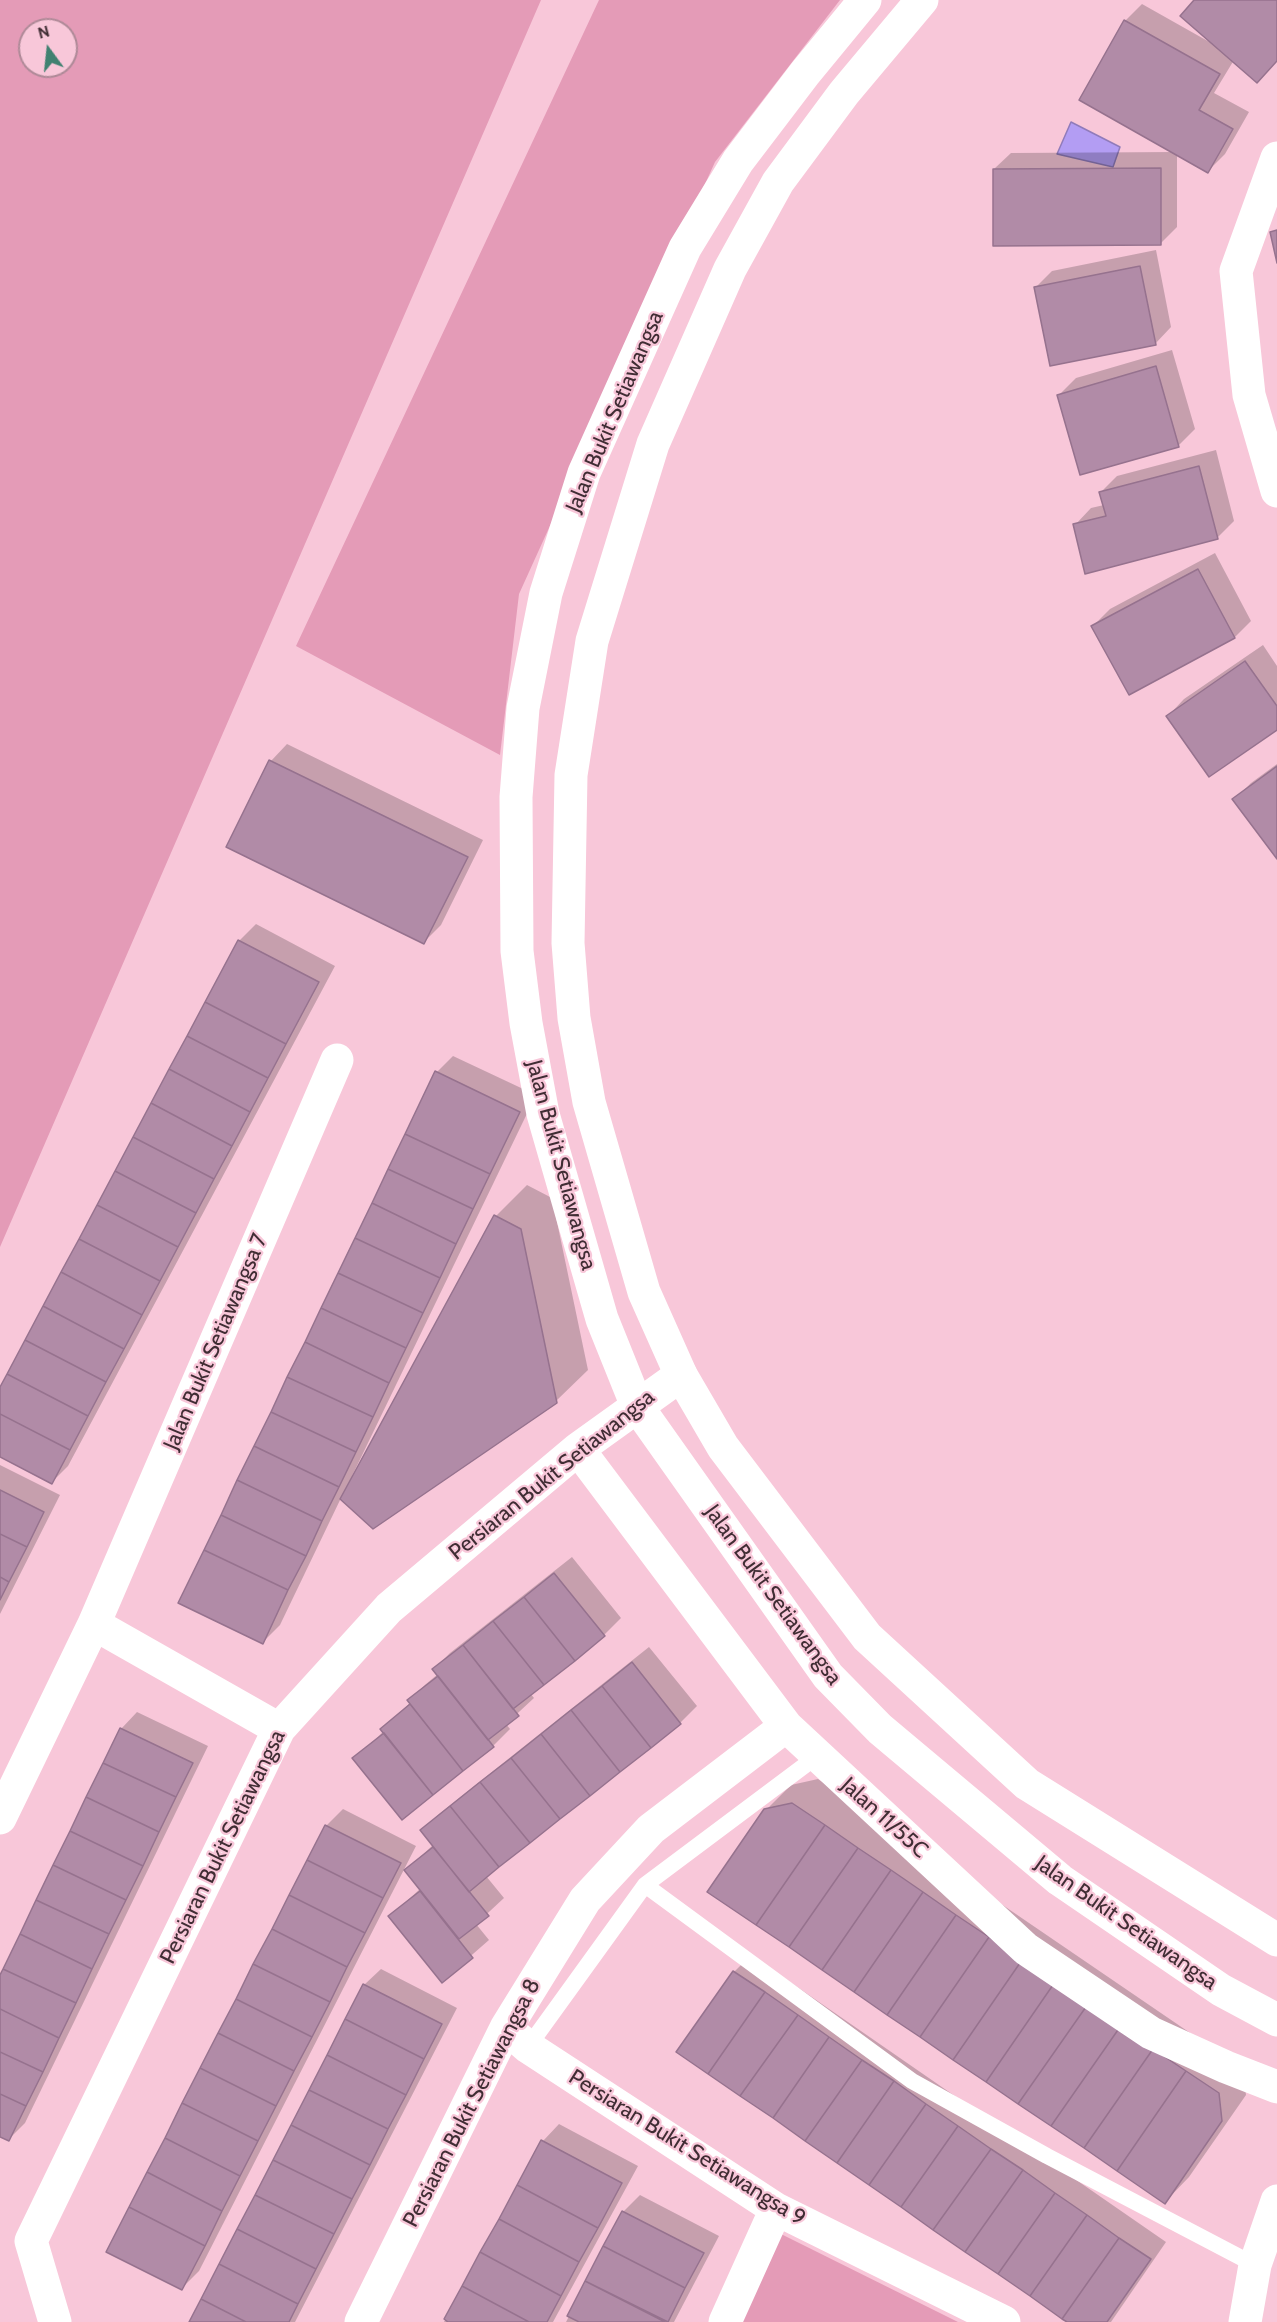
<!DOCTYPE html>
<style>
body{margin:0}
#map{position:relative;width:1277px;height:2322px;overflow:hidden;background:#f8c7d9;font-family:Cabin,sans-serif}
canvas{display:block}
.north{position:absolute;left:18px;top:18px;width:60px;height:60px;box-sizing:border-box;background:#f8c7d9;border:2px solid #ae8997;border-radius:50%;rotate:345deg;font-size:16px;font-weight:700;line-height:24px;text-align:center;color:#402d34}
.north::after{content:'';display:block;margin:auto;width:21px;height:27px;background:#418171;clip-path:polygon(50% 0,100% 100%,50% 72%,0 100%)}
</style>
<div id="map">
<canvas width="1277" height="2322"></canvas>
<div class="north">N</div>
</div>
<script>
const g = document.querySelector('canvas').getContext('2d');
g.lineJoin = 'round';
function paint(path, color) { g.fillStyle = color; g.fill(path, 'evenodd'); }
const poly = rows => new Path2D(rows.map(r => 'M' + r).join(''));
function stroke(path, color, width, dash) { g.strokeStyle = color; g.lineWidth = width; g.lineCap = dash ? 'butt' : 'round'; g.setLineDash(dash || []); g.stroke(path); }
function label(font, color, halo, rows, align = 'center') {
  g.font = font + ' Cabin,sans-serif'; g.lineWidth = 4.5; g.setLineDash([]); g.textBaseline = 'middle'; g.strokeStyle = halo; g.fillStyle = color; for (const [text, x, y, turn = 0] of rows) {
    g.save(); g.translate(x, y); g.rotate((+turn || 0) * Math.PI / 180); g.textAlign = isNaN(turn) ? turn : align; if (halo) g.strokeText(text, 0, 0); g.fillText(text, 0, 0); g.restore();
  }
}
const green = poly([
 [0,0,541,0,0,1247],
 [30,30,66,30,66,66,30,66],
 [599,0,840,0,715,162,519,594,500,755,296,646],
 [781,2234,958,2322,742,2322]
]);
const water = poly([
 [1071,122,1120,147,1113,167,1057,154,1071,122]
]);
const shadow = poly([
 [1196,0,1277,0,1277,60,1234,60,1214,93,1249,112,1225,154,1208,171,1177,153,1177,227,1160,244,994,169,1011,153,1174,152,1125,21,1142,4,1213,44],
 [1156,250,1171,327,1155,344,1035,288,1052,271],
 [1172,350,1195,429,1178,446,1059,395,1076,378],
 [1216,450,1234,521,1217,538,1075,525,1091,508,1104,505,1101,492,1117,476],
 [1215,553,1251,621,1235,637,1093,626,1110,609],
 [1263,645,1277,666,1277,728,1168,716,1184,699],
 [287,744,483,840,441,925,424,942,271,761],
 [1277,764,1277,856,1234,800,1251,783],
 [256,924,335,966,68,1466,52,1482,0,1455,0,1390,239,941],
 [453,1056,536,1095,352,1476,354,1477,496,1216,527,1185,552,1198,588,1370,556,1401,341,1498,280,1625,263,1642,437,1072],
 [0,1465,60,1495,0,1614],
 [572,1557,621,1618,604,1635,530,1693,534,1698,506,1724,510,1729,493,1746,402,1818,355,1758,384,1731,382,1729,411,1702,409,1700,426,1684,438,1674,434,1669,450,1653],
 [649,1647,697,1706,680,1723,486,1876,504,1898,476,1924,489,1940,442,1981,390,1916,420,1889,406,1870,433,1845,422,1830,439,1814],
 [137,1712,208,1746,25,2123,9,2139,0,2135,0,1978,121,1729],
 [818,1779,1243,2069,1246,2095,1189,2177,1165,2202,766,1810,791,1785],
 [343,1809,416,1846,199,2271,182,2288,108,2251,326,1826],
 [751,1955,1166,2242,1111,2322,1070,2322,678,2051,734,1972],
 [381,1969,457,2008,295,2322,191,2322,364,1985],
 [559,2124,638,2166,553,2322,444,2322,543,2141],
 [640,2195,719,2236,674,2322,566,2322,623,2212]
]);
const building = poly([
 [1194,0,1277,0,1277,61,1257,83,1180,16,1194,0],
 [1124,20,1220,74,1199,110,1233,129,1208,173,1079,100,1124,20],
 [1161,168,1161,245,993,246,993,169,1161,168],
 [1277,230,1277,263,1270,232,1277,230],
 [1140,266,1156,345,1050,366,1034,287,1140,266],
 [1156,366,1179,447,1080,475,1057,395,1156,366],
 [1199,466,1218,539,1085,574,1073,524,1106,516,1099,492,1199,466],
 [1198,569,1235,638,1129,695,1091,626,1198,569],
 [1245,661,1277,706,1277,730,1209,777,1166,716,1245,661],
 [269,760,468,857,424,944,226,847,269,760],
 [1277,766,1277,859,1232,799,1277,766],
 [238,940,319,982,286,1044,205,1002,238,940],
 [205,1002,286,1044,268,1078,187,1036,205,1002],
 [187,1036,268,1078,250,1112,169,1069,187,1036],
 [169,1069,250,1112,232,1146,151,1103,169,1069],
 [435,1071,520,1112,490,1174,405,1134,435,1071],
 [151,1103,232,1146,214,1179,133,1137,151,1103],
 [405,1134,490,1174,473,1209,388,1169,405,1134],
 [133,1137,214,1179,196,1213,115,1171,133,1137],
 [388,1169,473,1209,456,1244,372,1203,388,1169],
 [115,1171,196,1213,178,1247,97,1205,115,1171],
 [372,1203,456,1244,440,1278,355,1238,372,1203],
 [97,1205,178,1247,160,1281,79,1239,97,1205],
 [494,1215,521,1229,557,1403,373,1529,340,1499,494,1215],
 [355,1238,440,1278,423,1313,338,1273,355,1238],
 [79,1239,160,1281,142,1315,61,1272,79,1239],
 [61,1272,142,1315,124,1349,43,1306,61,1272],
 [338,1273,423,1313,406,1348,321,1308,338,1273],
 [43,1306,124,1349,106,1382,25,1340,43,1306],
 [321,1308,406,1348,389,1383,305,1342,321,1308],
 [25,1340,106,1382,88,1416,7,1374,25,1340],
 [305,1342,389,1383,373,1417,287,1377,305,1342],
 [7,1374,88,1416,70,1450,0,1414,0,1387,7,1374],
 [287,1377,373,1417,356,1452,271,1412,287,1377],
 [271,1412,356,1452,339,1487,254,1446,271,1412],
 [0,1414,70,1450,52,1484,0,1457,0,1414],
 [254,1446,339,1487,322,1521,237,1480,254,1446],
 [237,1480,322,1521,306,1556,221,1515,237,1480],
 [0,1490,44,1512,27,1547,0,1534,0,1490],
 [221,1515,306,1556,288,1590,204,1550,221,1515],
 [0,1534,27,1547,9,1582,0,1577,0,1534],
 [204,1550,288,1590,263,1644,178,1603,204,1550],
 [554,1573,605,1636,575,1661,524,1597,554,1573],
 [0,1577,9,1582,0,1600,0,1577],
 [524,1597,575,1661,544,1685,493,1621,524,1597],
 [493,1621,544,1685,513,1709,463,1645,493,1621],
 [463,1645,519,1716,488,1740,432,1669,463,1645],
 [632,1662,681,1724,651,1748,602,1686,632,1662],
 [438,1676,494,1747,463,1771,407,1700,438,1676],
 [602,1686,651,1748,620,1772,571,1710,602,1686],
 [410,1704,463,1771,433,1795,380,1729,410,1704],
 [571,1710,620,1772,590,1796,541,1734,571,1710],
 [120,1728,193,1763,176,1797,103,1763,120,1728],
 [384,1733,433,1795,402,1820,352,1758,384,1733],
 [541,1734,590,1796,560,1819,511,1758,541,1734],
 [511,1758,560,1819,530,1843,480,1782,511,1758],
 [103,1763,176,1797,159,1832,86,1797,103,1763],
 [480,1782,530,1843,499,1867,450,1806,480,1782],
 [86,1797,159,1832,143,1866,70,1831,86,1797],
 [792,1803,825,1825,756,1925,707,1892,764,1809,792,1803],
 [450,1806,499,1867,469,1892,420,1830,450,1806],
 [325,1825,401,1863,383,1898,307,1860,325,1825],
 [825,1825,858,1848,789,1947,756,1925,825,1825],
 [70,1831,143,1866,126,1900,53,1865,70,1831],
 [433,1847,489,1916,459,1939,404,1870,433,1847],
 [858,1848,891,1870,822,1970,789,1947,858,1848],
 [307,1860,383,1898,365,1933,289,1895,307,1860],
 [53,1865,126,1900,109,1934,36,1900,53,1865],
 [891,1870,923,1892,854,1992,822,1970,891,1870],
 [420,1891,473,1958,442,1983,388,1916,420,1891],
 [923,1892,956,1915,887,2015,854,1992,923,1892],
 [289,1895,365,1933,347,1967,272,1929,289,1895],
 [36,1900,109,1934,92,1969,20,1934,36,1900],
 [956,1915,989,1937,920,2037,887,2015,956,1915],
 [272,1929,347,1967,330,2002,253,1964,272,1929],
 [20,1934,92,1969,76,2003,3,1969,20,1934],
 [989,1937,1022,1960,953,2060,920,2037,989,1937],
 [1022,1960,1055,1982,986,2082,953,2060,1022,1960],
 [253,1964,330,2002,312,2037,236,1999,253,1964],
 [3,1969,76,2003,59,2038,0,2009,0,1975,3,1969],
 [733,1971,765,1992,708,2074,676,2052,733,1971],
 [1055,1982,1088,2004,1018,2104,986,2082,1055,1982],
 [363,1984,442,2024,424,2059,345,2019,363,1984],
 [765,1992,798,2015,740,2096,708,2074,765,1992],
 [236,1999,312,2037,294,2071,218,2033,236,1999],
 [1088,2004,1120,2027,1051,2126,1018,2104,1088,2004],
 [0,2009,59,2038,43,2072,0,2052,0,2009],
 [798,2015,829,2037,773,2118,740,2096,798,2015],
 [345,2019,424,2059,406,2095,327,2055,345,2019],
 [1120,2027,1153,2049,1084,2148,1051,2126,1120,2027],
 [218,2033,294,2071,276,2106,200,2068,218,2033],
 [829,2037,862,2060,805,2141,773,2118,829,2037],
 [1153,2049,1186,2071,1117,2171,1084,2148,1153,2049],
 [0,2052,43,2072,26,2106,0,2094,0,2052],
 [327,2055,406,2095,388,2129,309,2090,327,2055],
 [862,2060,894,2081,837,2163,805,2141,862,2060],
 [200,2068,276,2106,258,2141,182,2103,200,2068],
 [1186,2071,1219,2093,1222,2121,1165,2204,1117,2171,1186,2071],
 [894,2081,926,2104,869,2185,837,2163,894,2081],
 [309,2090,388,2129,370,2165,291,2125,309,2090],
 [0,2094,26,2106,9,2141,0,2137,0,2094],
 [182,2103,258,2141,240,2176,165,2138,182,2103],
 [926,2104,958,2126,901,2207,869,2185,926,2104],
 [291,2125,370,2165,352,2199,273,2160,291,2125],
 [958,2126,991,2149,933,2230,901,2207,958,2126],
 [165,2138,240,2176,222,2211,147,2172,165,2138],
 [541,2140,622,2183,598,2228,517,2185,541,2140],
 [991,2149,1023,2170,965,2252,933,2230,991,2149],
 [273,2160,352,2199,334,2234,255,2195,273,2160],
 [1023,2170,1055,2193,998,2274,965,2252,1023,2170],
 [147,2172,222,2211,205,2246,129,2207,147,2172],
 [517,2185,598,2228,579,2262,499,2219,517,2185],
 [1055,2193,1087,2215,1030,2296,998,2274,1055,2193],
 [255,2195,334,2234,316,2269,237,2229,255,2195],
 [129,2207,205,2246,182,2290,106,2252,129,2207],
 [622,2211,704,2253,685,2288,603,2246,622,2211],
 [1087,2215,1119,2238,1062,2319,1030,2296,1087,2215],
 [499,2219,579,2262,561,2296,480,2252,499,2219],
 [237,2229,316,2269,298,2304,219,2264,237,2229],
 [1119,2238,1151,2259,1107,2322,1067,2322,1062,2319,1119,2238],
 [603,2246,685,2288,668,2322,585,2281,603,2246],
 [480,2252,561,2296,547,2322,529,2322,462,2286,480,2252],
 [219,2264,298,2304,289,2322,246,2322,201,2299,219,2264],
 [585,2281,665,2322,579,2322,567,2316,585,2281],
 [462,2286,529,2322,448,2322,444,2319,462,2286],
 [201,2299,246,2322,189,2322,201,2299]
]);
const service = poly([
 [645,1885,912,2081,1047,2156,1255,2265],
 [528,2047,645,1885,816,1757]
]);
const minor = poly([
 [1277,158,1236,271,1249,395,1277,491],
 [578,1449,786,1726,1026,1949,1151,2033,1226,2067,1277,2087],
 [94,1624,279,1729],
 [0,1818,94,1624,337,1060],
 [506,2028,528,2047,776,2209,1004,2322],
 [55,2322,31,2241,279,1729,389,1608,578,1449,681,1375],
 [361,2322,506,2028,585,1900,651,1829,786,1726],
 [725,2322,776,2209],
 [1245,2322,1255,2265,1277,2201]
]);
const tertiary = poly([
 [865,0,805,73,738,161,685,248,584,473,546,593,523,708,516,797,517,951,526,1023,543,1114,602,1319,637,1406,828,1676,880,1729,1060,1880,1221,1990,1277,2020],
 [922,0,844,93,778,182,730,269,653,444,592,641,571,775,568,943,574,1018,589,1102,644,1292,681,1375,723,1447,867,1637,1027,1784,1277,1940]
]);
const streetNames = [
 ["Jalan Bukit Setiawangsa",615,412,-67],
 ["Jalan Bukit Setiawangsa",561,1165,75],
 ["Jalan Bukit Setiawangsa 7",216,1342,-67],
 ["Persiaran Bukit Setiawangsa",552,1475,-39],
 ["Jalan Bukit Setiawangsa",773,1595,54],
 ["Jalan 11/55C",884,1818,42],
 ["Persiaran Bukit Setiawangsa",223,1847,-64],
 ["Jalan Bukit Setiawangsa",1126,1923,35],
 ["Persiaran Bukit Setiawangsa 8",472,2103,-63],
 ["Persiaran Bukit Setiawangsa 9",687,2148,32]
];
paint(green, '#e49bb7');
paint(water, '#b39df3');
stroke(water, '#907bba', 1.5);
paint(shadow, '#0003');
paint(building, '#b18ba7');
stroke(building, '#96728e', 1.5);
stroke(service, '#fff', 16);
stroke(minor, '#fff', 33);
stroke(tertiary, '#fff', 33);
label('22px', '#402d34', '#f8c7d9', streetNames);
</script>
